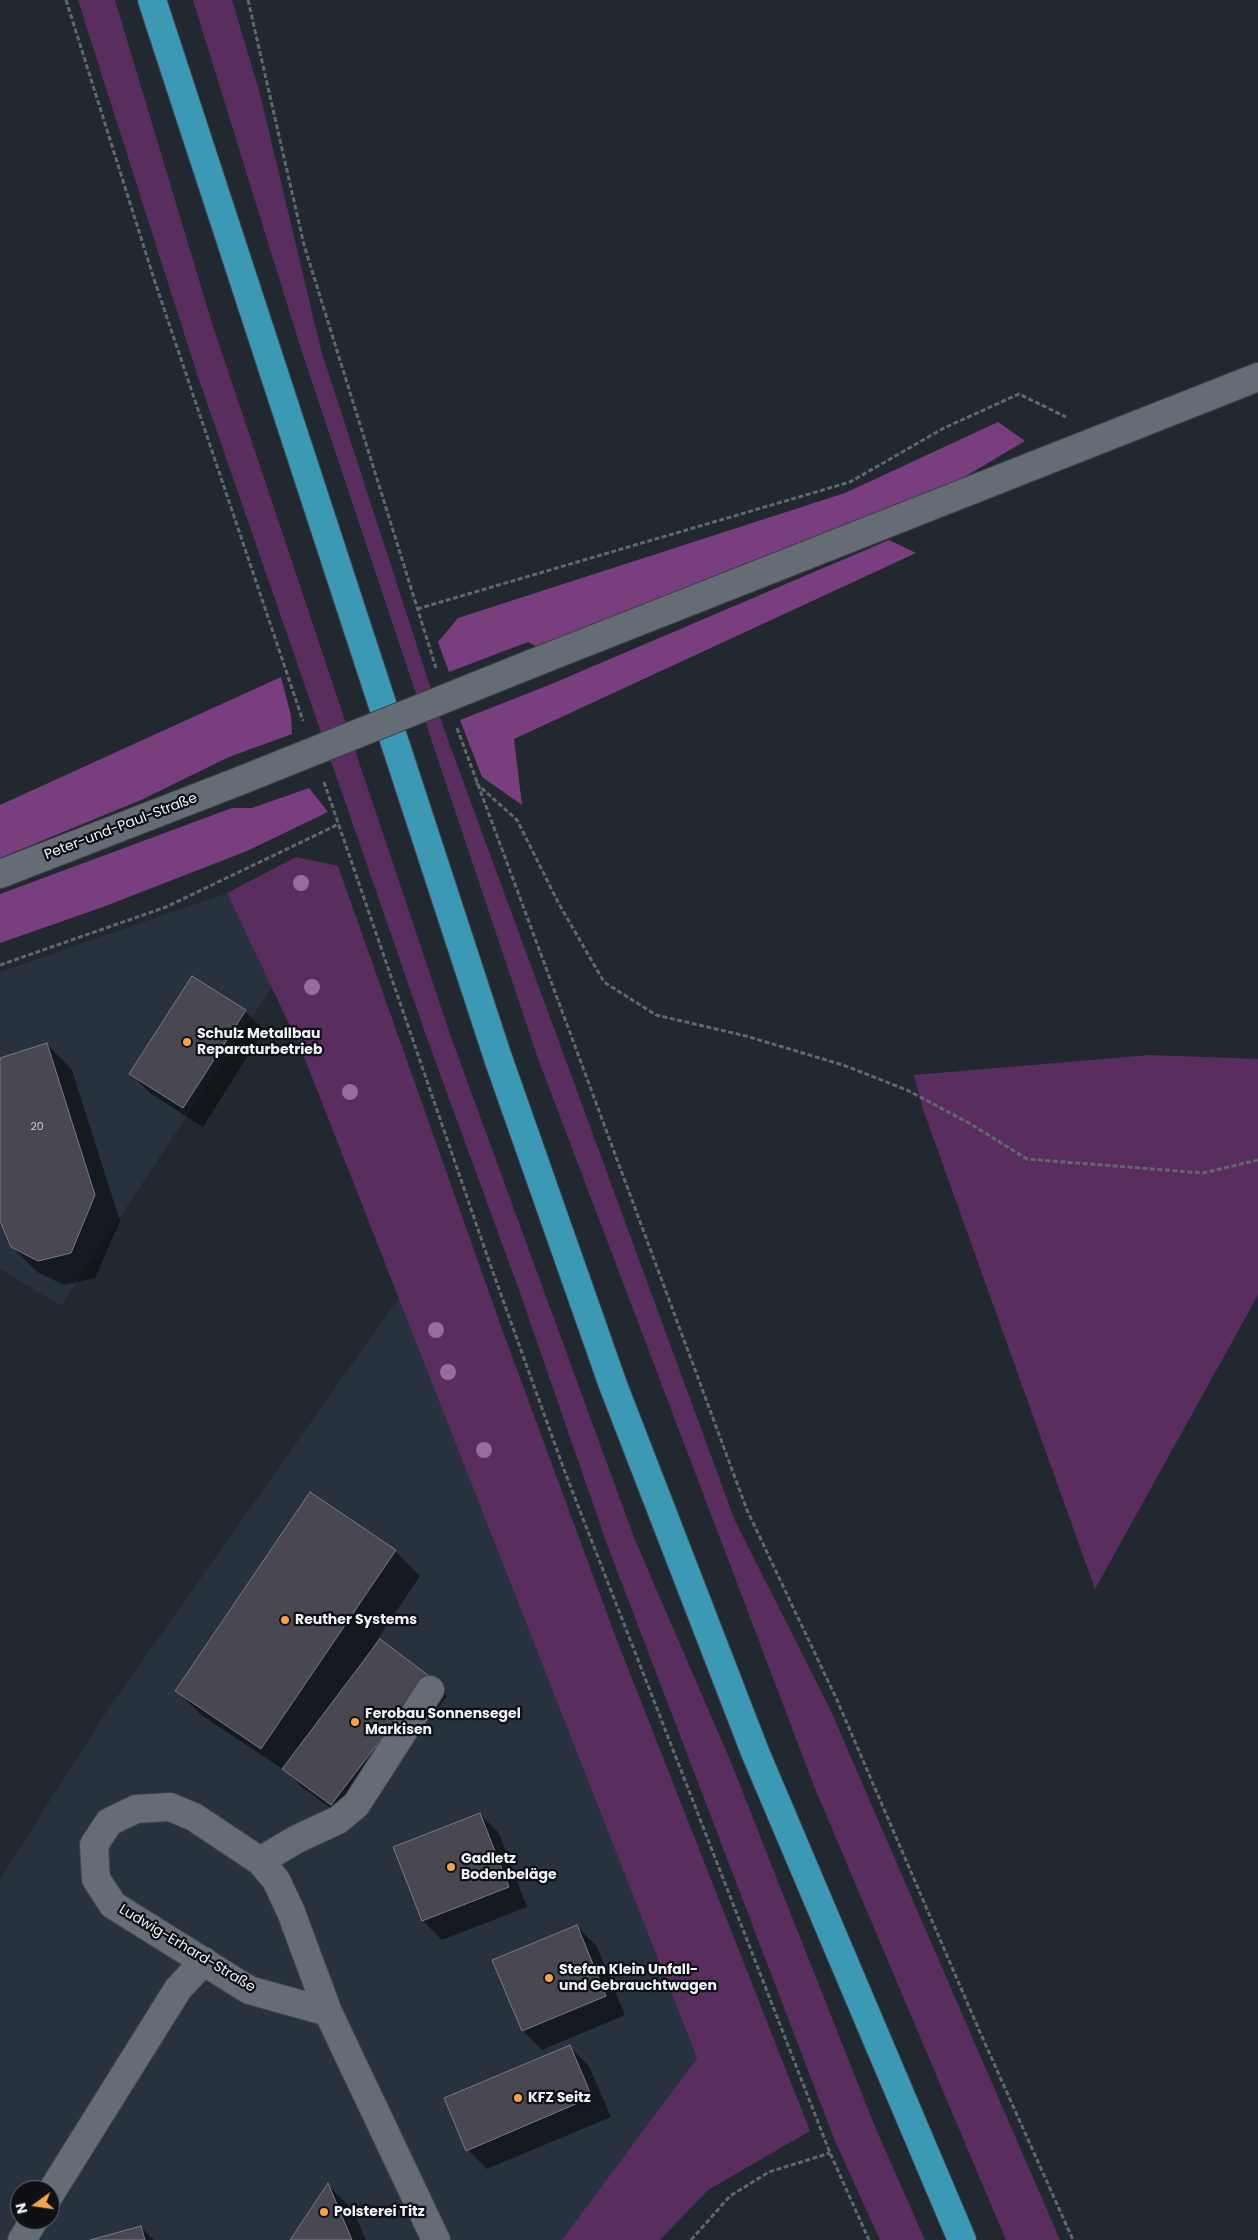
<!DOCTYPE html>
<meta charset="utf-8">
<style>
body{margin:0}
#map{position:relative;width:1258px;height:2240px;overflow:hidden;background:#222830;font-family:Poppins,sans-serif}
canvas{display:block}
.north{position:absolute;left:10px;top:2180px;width:50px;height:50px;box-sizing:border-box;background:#0e1014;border:1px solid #686b70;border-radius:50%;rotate:256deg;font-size:14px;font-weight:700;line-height:20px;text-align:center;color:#eff3f9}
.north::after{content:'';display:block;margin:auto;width:18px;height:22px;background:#f6a247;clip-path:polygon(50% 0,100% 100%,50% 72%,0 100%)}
</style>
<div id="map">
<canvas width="1258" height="2240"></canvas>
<div class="north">N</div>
</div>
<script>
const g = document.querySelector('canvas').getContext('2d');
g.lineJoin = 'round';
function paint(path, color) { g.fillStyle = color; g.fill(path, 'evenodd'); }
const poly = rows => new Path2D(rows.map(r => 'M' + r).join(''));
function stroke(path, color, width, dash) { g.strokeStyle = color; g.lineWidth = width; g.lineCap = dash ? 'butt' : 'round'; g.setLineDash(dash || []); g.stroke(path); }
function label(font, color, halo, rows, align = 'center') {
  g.font = font + ' Poppins,sans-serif'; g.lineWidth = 4.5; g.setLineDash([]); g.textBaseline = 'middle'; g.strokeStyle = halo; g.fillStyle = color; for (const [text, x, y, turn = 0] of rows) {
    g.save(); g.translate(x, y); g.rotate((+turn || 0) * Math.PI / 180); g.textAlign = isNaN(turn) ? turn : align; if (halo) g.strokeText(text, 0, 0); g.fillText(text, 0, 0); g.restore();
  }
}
const built = poly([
 [227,893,272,987,61,1306,0,1269,0,972],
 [400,1296,697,2058,562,2240,0,2240,0,1879,107,1711],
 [20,2190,50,2190,50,2220,20,2220]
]);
const green = poly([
 [78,0,115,0,211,320,451,1037,635,1540,730,1760,875,2127,925,2240,880,2240,835,2141,608,1547,519,1290,428,1041,197,374],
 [193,0,232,0,260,94,321,350,444,729,735,1521,830,1709,1060,2240,1006,2240,814,1786,537,1056,301,349],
 [296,857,338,866,502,1329,616,1638,810,2131,708,2190,660,2240,562,2240,697,2058,301,1049,227,893],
 [1150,1055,1258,1059,1258,1295,1095,1589,923,1109,914,1075]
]);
const forest = poly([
 [998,422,1025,441,924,501,543,650,528,642,449,672,438,642,458,618,845,493],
 [889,540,916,553,514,739,522,805,482,777,460,720,549,685],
 [281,677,291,716,292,734,229,757,141,800,0,858,0,805],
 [309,788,328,812,247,851,103,907,0,943,0,894,232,808,252,808]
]);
const shadow = poly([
 [245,1011,264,1030,203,1127,150,1093,131,1074],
 [47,1044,72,1070,120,1221,95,1278,64,1285,37,1272,12,1247,0,1212,0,1059],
 [395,1551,420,1576,371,1649,428,1677,447,1696,351,1823,303,1788,287,1772,201,1715,176,1690],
 [480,1814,499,1833,527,1907,442,1940,423,1921],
 [576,1926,596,1945,625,2015,542,2050,523,2031],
 [570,2047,589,2066,611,2117,487,2169,468,2150],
 [328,2185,353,2210,366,2240,291,2240],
 [141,2227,154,2240,94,2240]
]);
const building = poly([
 [192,976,246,1010,183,1108,129,1074,192,976],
 [47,1043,95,1195,71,1253,38,1261,11,1247,0,1221,0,1058,47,1043],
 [310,1492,396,1550,261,1749,175,1691,310,1492],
 [380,1639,429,1676,331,1805,282,1769,380,1639],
 [480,1813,509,1887,422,1921,393,1847,480,1813],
 [577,1925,606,1996,522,2031,492,1960,577,1925],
 [570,2045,592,2097,466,2151,444,2098,570,2045],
 [328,2183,352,2240,290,2240,328,2183],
 [141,2226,145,2240,90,2240,141,2226]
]);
const path = poly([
 [66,0,154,279,303,721],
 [248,0,304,245,436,668],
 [417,609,850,482,944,428,1019,394,1066,417],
 [457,728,747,1510,837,1700,979,2030,1073,2240],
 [324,782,490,1264,566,1475,830,2153,869,2240],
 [476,783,517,820,559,904,604,982,656,1015,746,1036,843,1065,907,1090,969,1123,1027,1159,1203,1173,1258,1160],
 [0,965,166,907,339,824],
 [691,2240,730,2196,769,2172,830,2153]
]);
const minor = poly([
 [536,662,1258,377],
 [0,874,242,780],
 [260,1861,297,1839,338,1820,356,1805,430,1690],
 [328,2012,249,1990,113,1905,96,1879,94,1845,109,1822,136,1809,170,1807,194,1817,260,1861,276,1880,291,1912,328,2012,436,2240],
 [50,2194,178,1989,204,1961],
 [22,2240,34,2220]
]);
const highway = poly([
 [152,0,498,1058,613,1385,755,1752,962,2240]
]);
const minorBridge = poly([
 [242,780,536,662]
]);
const trees = [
 [301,883],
 [312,987],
 [350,1092],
 [436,1330],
 [448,1372],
 [484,1450]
];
const markers = [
 [187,1042,5,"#f6a247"],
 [285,1620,5,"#f6a247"],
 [355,1722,5,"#f6a247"],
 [451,1867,5,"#f6a247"],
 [549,1978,5,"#f6a247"],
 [518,2098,5,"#f6a247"],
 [324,2212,5,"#f6a247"]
];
const numberNames = [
 ["20",37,1127]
];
const streetNames = [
 ["Peter-und-Paul-Straße",121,827,-21],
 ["Ludwig-Erhard-Straße",187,1949,31]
];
const poiNames = [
 ["Schulz Metallbau",197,1034],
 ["Reparaturbetrieb",197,1050],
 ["Reuther Systems",295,1620],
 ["Ferobau Sonnensegel",365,1714],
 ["Markisen",365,1730],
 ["Gadletz",461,1859],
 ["Bodenbeläge",461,1875],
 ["Stefan Klein Unfall-",559,1970],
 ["und Gebrauchtwagen",559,1986],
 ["KFZ Seitz",528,2098],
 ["Polsterei Titz",334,2212]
];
paint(built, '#28323f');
paint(green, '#592e5e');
paint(forest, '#783e7e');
paint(shadow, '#0007');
paint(building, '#484752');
stroke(building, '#797883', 1);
stroke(minor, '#3d434a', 30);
stroke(highway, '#3d434a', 30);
stroke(path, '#61676e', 3, [5, 2.5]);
stroke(minor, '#656c76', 28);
stroke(highway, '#3b99b6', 28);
stroke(minorBridge, '#3d434a', 30, []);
stroke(minorBridge, '#656c76', 28);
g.fillStyle = '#966ca1';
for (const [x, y] of trees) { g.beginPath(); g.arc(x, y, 8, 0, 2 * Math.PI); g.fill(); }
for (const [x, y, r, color] of markers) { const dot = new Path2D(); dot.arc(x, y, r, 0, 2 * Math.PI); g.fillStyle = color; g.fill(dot); stroke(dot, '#0e1014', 2); }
label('11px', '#c5c8cf', null, numberNames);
label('14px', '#eff3f9', '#0e1014', streetNames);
label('bold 14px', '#eff3f9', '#0e1014', poiNames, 'left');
</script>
